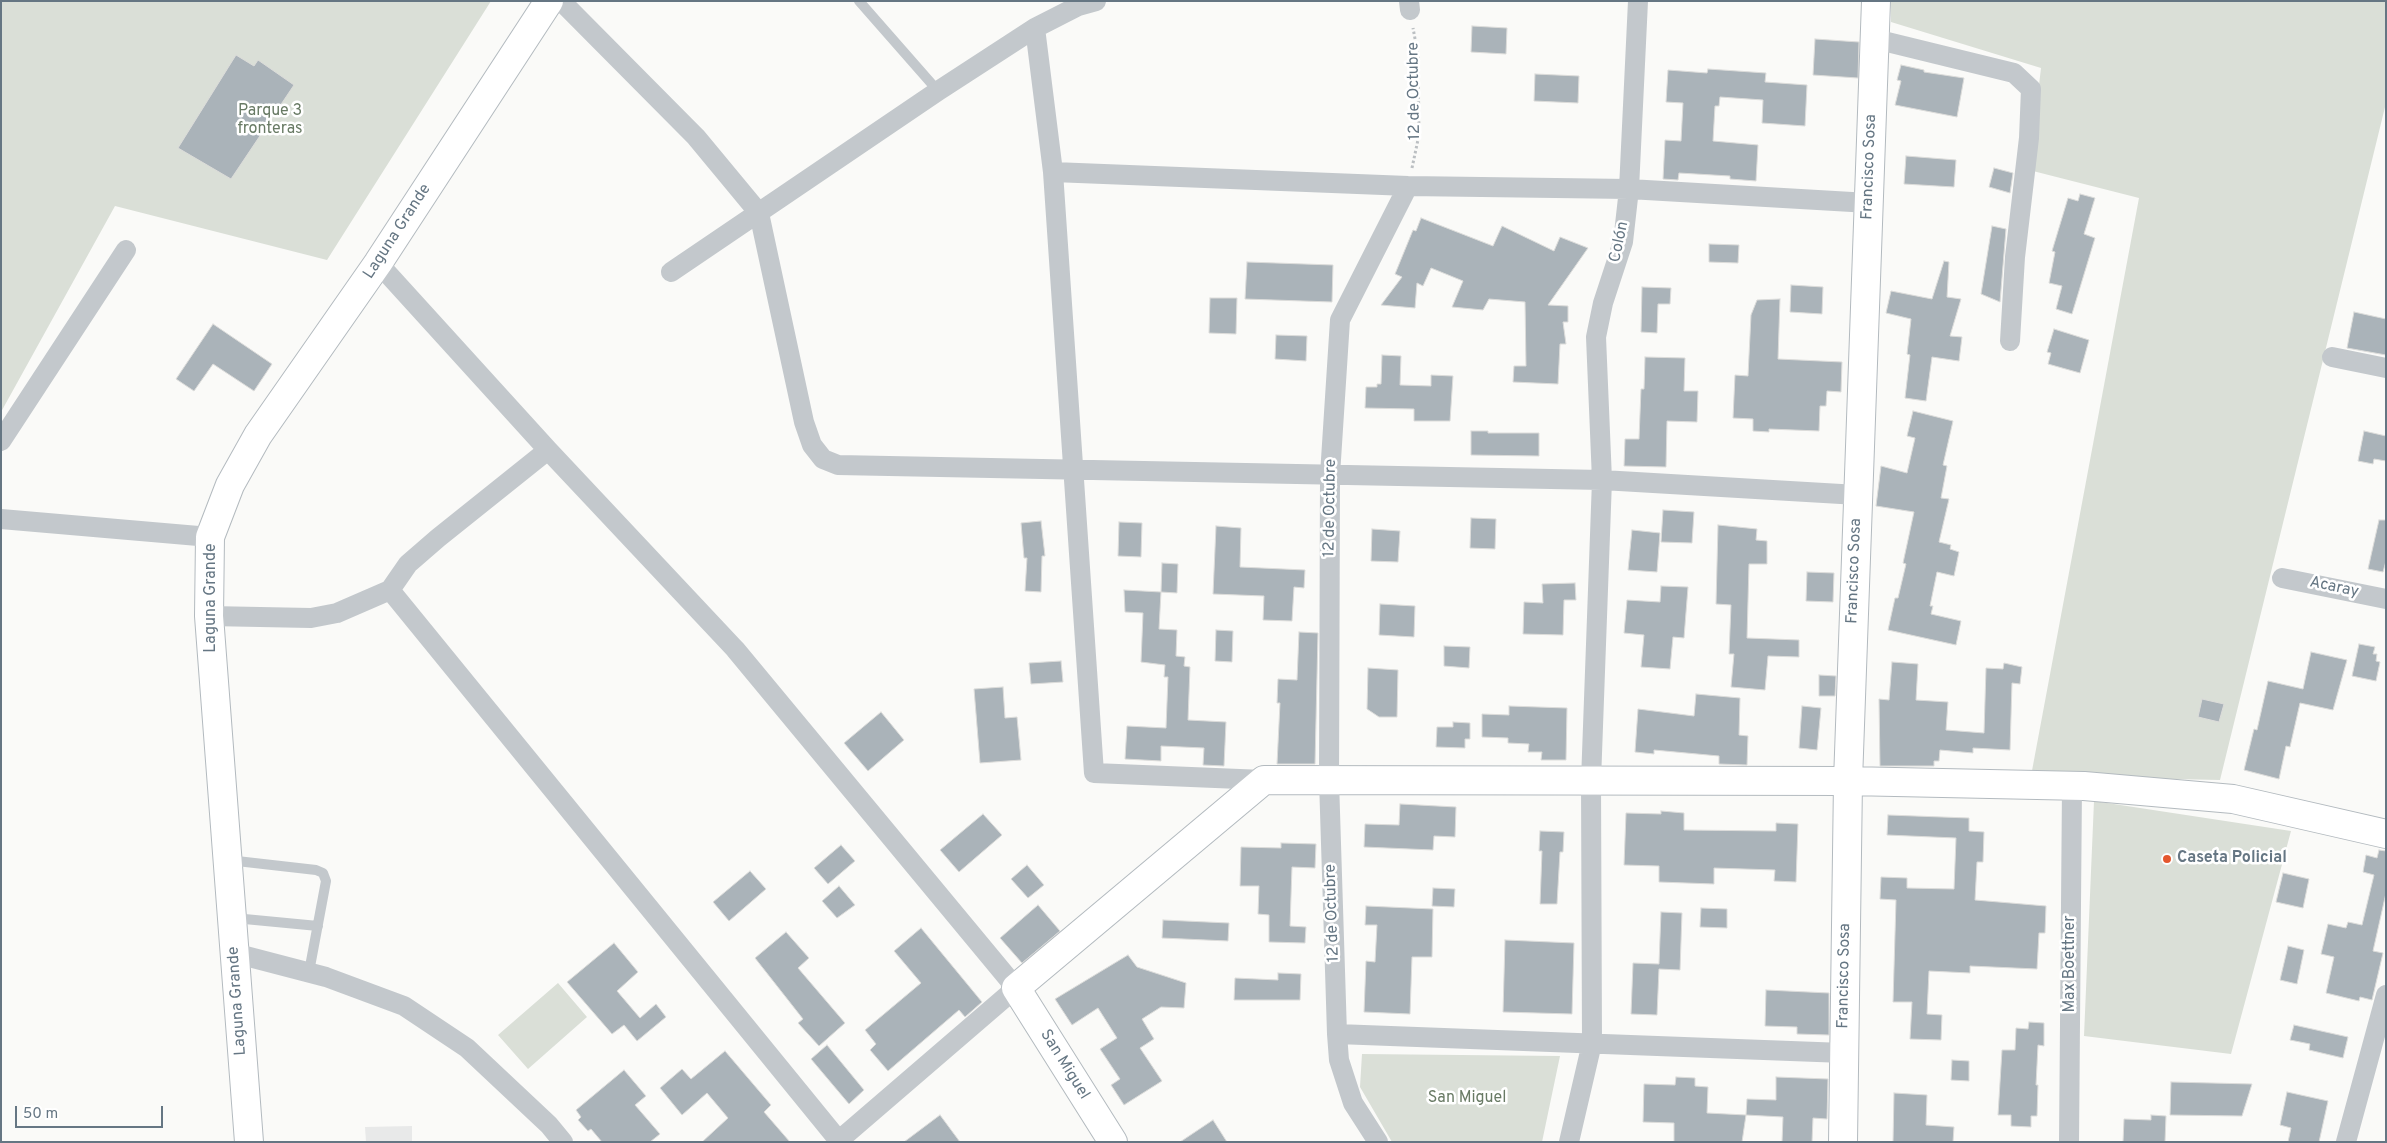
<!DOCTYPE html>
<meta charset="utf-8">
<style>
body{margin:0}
#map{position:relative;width:2387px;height:1143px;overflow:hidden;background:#fafaf8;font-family:Overpass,sans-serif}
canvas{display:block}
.frame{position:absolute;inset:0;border:2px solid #657683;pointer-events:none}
.scale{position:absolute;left:15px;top:1106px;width:148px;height:22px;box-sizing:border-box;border:2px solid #657683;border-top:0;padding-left:6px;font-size:15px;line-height:18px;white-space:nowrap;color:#657683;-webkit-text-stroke:4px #fff;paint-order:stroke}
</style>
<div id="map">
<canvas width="2387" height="1143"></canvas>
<div class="frame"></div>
<div class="scale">50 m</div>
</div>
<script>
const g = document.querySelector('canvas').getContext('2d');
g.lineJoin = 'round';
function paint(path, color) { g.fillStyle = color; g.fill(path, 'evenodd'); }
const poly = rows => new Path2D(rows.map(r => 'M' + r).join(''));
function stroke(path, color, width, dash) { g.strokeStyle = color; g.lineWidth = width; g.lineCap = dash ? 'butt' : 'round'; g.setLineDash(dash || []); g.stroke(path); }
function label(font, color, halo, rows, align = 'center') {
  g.font = font + ' Overpass,sans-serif'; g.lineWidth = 5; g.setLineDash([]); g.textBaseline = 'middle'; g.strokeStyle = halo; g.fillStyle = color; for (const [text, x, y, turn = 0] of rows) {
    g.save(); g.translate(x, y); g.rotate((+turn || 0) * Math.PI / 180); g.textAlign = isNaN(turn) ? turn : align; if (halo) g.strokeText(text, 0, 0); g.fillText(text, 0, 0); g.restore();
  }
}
const built = poly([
 [412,1126,412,1142,366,1142,365,1127]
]);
const green = poly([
 [1,1,491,1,327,260,115,206,1,412],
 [1891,1,2386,1,2386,103,2220,780,2031,776,2139,198,2029,170,2041,68,1891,22],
 [2094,801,2291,831,2231,1054,2084,1036],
 [558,983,587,1017,528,1069,498,1035],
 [1362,1054,1560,1056,1542,1142,1392,1142,1360,1087]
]);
const building = poly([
 [1472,26,1507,28,1506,54,1471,52,1472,26],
 [1815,39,1859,42,1858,78,1813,75,1815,39],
 [236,55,254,66,258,60,294,85,231,179,178,148,236,55],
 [1901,65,1924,70,1924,72,1964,78,1957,117,1895,105,1901,81,1897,80,1901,65],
 [1708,69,1766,73,1765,82,1807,85,1805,126,1762,123,1763,100,1720,97,1719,106,1715,106,1713,141,1758,145,1756,181,1730,179,1730,176,1679,173,1678,180,1663,179,1665,140,1681,141,1683,103,1666,102,1668,70,1707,73,1708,69],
 [1535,74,1579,76,1578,103,1534,101,1535,74],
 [1906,156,1956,160,1954,187,1904,184,1906,156],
 [1994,168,2013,173,2010,193,1989,187,1994,168],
 [2080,194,2095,198,2084,234,2095,238,2072,314,2056,309,2062,286,2049,283,2055,252,2052,251,2068,198,2078,201,2080,194],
 [1421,218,1493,246,1502,226,1554,251,1560,237,1588,248,1548,305,1568,306,1568,322,1563,322,1566,344,1560,344,1558,384,1513,382,1514,366,1526,366,1525,302,1489,299,1483,310,1452,307,1463,281,1431,268,1423,286,1417,283,1415,308,1381,305,1402,277,1395,274,1413,230,1416,231,1421,218],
 [1992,226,2006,229,2000,302,1981,294,1992,226],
 [1709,244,1739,245,1738,263,1709,262,1709,244],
 [1944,261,1949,262,1947,297,1961,299,1950,336,1962,337,1959,361,1932,357,1926,401,1905,398,1910,355,1907,354,1911,319,1886,313,1891,291,1932,299,1944,261],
 [1247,262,1333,265,1332,302,1245,299,1247,262],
 [1791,285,1823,287,1822,314,1790,312,1791,285],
 [1642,287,1671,288,1670,304,1658,304,1657,333,1641,332,1642,287],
 [1210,298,1237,298,1236,334,1209,333,1210,298],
 [1780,299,1778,359,1842,362,1841,392,1827,391,1826,406,1820,406,1819,431,1769,429,1769,432,1753,431,1753,419,1733,418,1735,375,1748,376,1751,315,1757,300,1780,299],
 [2354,312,2386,319,2386,355,2347,348,2354,312],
 [213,324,272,364,254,391,213,364,194,391,176,379,213,324],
 [2054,329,2089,340,2080,373,2048,364,2051,353,2047,352,2054,329],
 [1276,335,1307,336,1306,361,1275,359,1276,335],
 [1382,355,1401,356,1400,385,1431,386,1431,375,1453,376,1450,421,1414,421,1414,409,1365,408,1366,387,1377,387,1377,384,1381,384,1382,355],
 [1645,357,1685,358,1684,391,1698,391,1697,422,1667,421,1666,467,1624,466,1625,439,1639,439,1641,389,1644,389,1645,357],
 [1913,411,1953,421,1943,465,1947,466,1941,498,1949,499,1939,542,1951,545,1950,549,1959,552,1954,576,1937,572,1930,606,1933,606,1931,614,1961,621,1956,645,1888,630,1895,598,1898,598,1906,564,1903,563,1914,512,1876,506,1881,466,1907,473,1915,438,1907,436,1913,411],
 [1471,431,1488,431,1488,433,1539,433,1539,456,1471,455,1471,431],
 [2364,431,2386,436,2386,461,2374,459,2373,464,2358,461,2364,431],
 [1663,510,1694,512,1692,543,1661,542,1663,510],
 [1471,518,1496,519,1495,549,1470,548,1471,518],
 [2379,520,2386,520,2386,561,2383,572,2368,569,2379,520],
 [1041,521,1045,556,1042,556,1041,592,1025,591,1027,558,1024,558,1021,523,1041,521],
 [1119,522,1142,523,1141,557,1118,556,1119,522],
 [1718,525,1757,529,1756,540,1767,541,1767,564,1749,564,1747,638,1799,640,1799,657,1768,656,1765,690,1731,687,1734,654,1729,654,1731,605,1716,604,1718,525],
 [1216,526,1241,528,1240,567,1305,570,1304,588,1294,587,1292,621,1263,620,1264,596,1213,594,1216,526],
 [1372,529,1400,531,1398,562,1371,561,1372,529],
 [1632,530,1660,533,1657,572,1628,570,1632,530],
 [1162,563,1178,564,1177,593,1161,592,1162,563],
 [1807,572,1834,573,1833,602,1806,601,1807,572],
 [1575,583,1576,600,1564,600,1563,635,1523,634,1524,602,1543,603,1542,584,1575,583],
 [1661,586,1688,587,1684,638,1673,637,1670,669,1641,667,1644,635,1624,633,1627,600,1660,602,1661,586],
 [1124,590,1161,592,1159,629,1177,630,1176,656,1185,657,1184,666,1190,667,1188,720,1226,722,1224,766,1203,765,1204,748,1161,746,1161,761,1125,759,1127,726,1166,728,1168,677,1164,677,1165,665,1141,662,1143,613,1125,612,1124,590],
 [1380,604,1415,606,1414,637,1379,635,1380,604],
 [1216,630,1233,631,1232,662,1215,661,1216,630],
 [1299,632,1318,633,1315,764,1277,764,1280,703,1277,703,1278,679,1297,680,1299,632],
 [2359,644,2375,647,2373,654,2377,654,2376,661,2380,662,2376,681,2352,676,2359,644],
 [1444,646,1470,647,1469,668,1444,666,1444,646],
 [2311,652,2347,660,2333,710,2300,703,2290,747,2286,746,2279,779,2244,770,2254,729,2257,730,2268,681,2303,689,2311,652],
 [1061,661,1063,682,1031,684,1029,663,1061,661],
 [1892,662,1918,664,1916,700,1948,702,1946,730,1984,733,1986,668,2003,669,2004,663,2022,667,2020,684,2012,683,2010,750,1973,748,1973,753,1940,750,1939,761,1934,761,1934,766,1880,766,1879,699,1889,700,1892,662],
 [1368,668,1398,670,1397,717,1379,717,1367,709,1368,668],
 [1819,675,1836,676,1835,696,1819,696,1819,675],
 [1003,687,1005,718,1017,717,1021,760,980,763,974,689,1003,687],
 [1696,694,1740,698,1739,735,1748,736,1747,765,1719,764,1719,756,1654,750,1654,754,1635,752,1638,709,1694,716,1696,694],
 [2202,699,2224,704,2219,722,2198,717,2202,699],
 [1509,706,1567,708,1566,760,1541,760,1542,752,1528,752,1529,744,1508,743,1508,738,1482,737,1482,714,1509,715,1509,706],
 [1802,706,1821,708,1817,750,1799,748,1802,706],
 [881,712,904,740,868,771,844,743,881,712],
 [1453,722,1470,723,1470,739,1465,739,1465,748,1436,747,1437,727,1453,727,1453,722],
 [1400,804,1456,807,1455,837,1434,836,1433,850,1364,847,1365,824,1399,825,1400,804],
 [1661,811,1684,813,1684,830,1776,831,1776,823,1798,824,1796,882,1774,881,1775,870,1714,868,1714,884,1659,882,1659,866,1624,865,1626,813,1661,814,1661,811],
 [983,814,1002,835,959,872,940,850,983,814],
 [1888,815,1969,818,1969,831,1984,832,1983,862,1977,862,1975,900,2046,906,2045,933,2039,933,2037,969,1970,966,1970,973,1929,971,1927,1014,1942,1015,1941,1040,1910,1039,1912,1002,1893,1002,1896,900,1880,899,1881,877,1907,878,1907,888,1954,889,1956,838,1887,835,1888,815],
 [1540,831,1564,832,1563,852,1560,852,1557,904,1540,904,1542,851,1539,851,1540,831],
 [1281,843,1316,844,1315,868,1292,867,1290,926,1306,927,1305,943,1269,942,1269,915,1258,914,1259,886,1240,886,1241,847,1281,848,1281,843],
 [841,845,855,861,828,884,814,868,841,845],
 [2379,850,2386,851,2386,893,2373,951,2383,953,2372,1000,2360,997,2359,1001,2326,993,2334,957,2321,954,2328,924,2346,928,2348,922,2362,925,2374,875,2363,872,2366,855,2377,858,2379,850],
 [1027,865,1044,885,1028,898,1011,879,1027,865],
 [750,871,766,889,729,921,713,902,750,871],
 [2283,873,2309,879,2303,908,2276,902,2283,873],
 [839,886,855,905,837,918,822,901,839,886],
 [1433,888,1455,889,1454,907,1432,906,1433,888],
 [1038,905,1060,931,1022,963,1000,938,1038,905],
 [1366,906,1433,909,1432,957,1412,957,1410,1014,1364,1012,1366,961,1375,962,1377,925,1365,925,1366,906],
 [1701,908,1727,909,1727,928,1700,927,1701,908],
 [1661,912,1682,913,1680,970,1659,969,1657,1015,1631,1014,1633,963,1659,964,1661,912],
 [1163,920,1229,923,1228,941,1162,938,1163,920],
 [921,928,982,1002,965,1017,959,1010,888,1071,870,1050,876,1044,865,1030,921,983,894,951,921,928],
 [786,932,809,958,798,968,845,1023,819,1046,798,1023,803,1019,755,958,786,932],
 [1505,940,1574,943,1572,1014,1503,1012,1505,940],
 [614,943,638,972,617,991,640,1018,656,1004,666,1017,637,1041,624,1025,612,1034,567,982,614,943],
 [2288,946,2304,950,2297,984,2280,980,2288,946],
 [1128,955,1137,967,1186,983,1184,1008,1161,1007,1142,1019,1154,1039,1140,1048,1162,1081,1124,1105,1111,1085,1120,1079,1100,1049,1117,1038,1098,1008,1072,1025,1055,999,1128,955],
 [1278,973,1301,974,1300,1000,1234,1000,1235,978,1278,980,1278,973],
 [1766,990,1829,993,1829,1035,1797,1034,1797,1027,1765,1026,1766,990],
 [2029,1022,2044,1023,2044,1046,2038,1045,2036,1085,2038,1085,2037,1116,2031,1116,2031,1127,2011,1126,2011,1115,1998,1115,2002,1050,2015,1050,2016,1028,2028,1029,2029,1022],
 [2294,1025,2348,1037,2343,1058,2309,1050,2310,1044,2290,1040,2294,1025],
 [827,1045,864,1090,849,1104,811,1059,827,1045],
 [725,1051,771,1105,764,1112,790,1142,702,1142,728,1118,707,1093,682,1115,660,1088,682,1069,691,1079,725,1051],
 [1952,1060,1969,1061,1969,1081,1951,1080,1952,1060],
 [624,1070,646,1096,635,1105,660,1134,650,1142,602,1142,591,1129,588,1131,578,1120,581,1117,576,1110,624,1070],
 [1676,1077,1695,1078,1695,1086,1708,1087,1707,1113,1746,1115,1742,1142,1674,1142,1674,1123,1643,1122,1644,1084,1675,1085,1676,1077],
 [1776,1077,1828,1079,1827,1119,1813,1118,1812,1142,1782,1142,1783,1117,1746,1115,1747,1099,1776,1100,1776,1077],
 [2171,1082,2252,1084,2242,1116,2170,1115,2171,1082],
 [2287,1092,2328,1101,2319,1142,2288,1142,2291,1128,2280,1125,2287,1092],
 [1894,1093,1927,1095,1926,1125,1954,1127,1953,1142,1893,1142,1894,1093],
 [940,1115,960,1142,904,1142,940,1115],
 [2151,1115,2166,1116,2165,1142,2123,1142,2124,1119,2151,1120,2151,1115],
 [1213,1120,1227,1142,1180,1142,1213,1120]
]);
const path = poly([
 [1412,168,1419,135,1418,55,1413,28]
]);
const lane = poly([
 [859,1,938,91],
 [228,860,316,870,323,873,326,881,309,972],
 [234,918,318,926]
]);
const street = poly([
 [561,1,696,137,759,213,804,422,812,445,823,459,838,465,1602,480,1858,495],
 [1409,1,1410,10],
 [1035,28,1053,172,1094,773,1264,780],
 [1875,39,2014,73,2031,89,2029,138,2015,257,2010,341],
 [1053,172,1408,186,1629,189,1869,203],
 [378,263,548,450,735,649,1016,988,837,1142],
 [671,272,938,91,1035,28,1078,6,1096,1],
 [2332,357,2386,368],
 [1,441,126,250],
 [548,450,438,538,408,564,390,590,840,1142],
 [1,519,210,537],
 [2282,578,2386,599],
 [209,616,311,618,337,613,390,590],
 [234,953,326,977,404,1006,467,1048,549,1125,563,1142],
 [1337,1034,1844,1053],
 [1378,1142,1353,1103,1339,1060,1337,1034,1329,780,1330,475,1340,320,1408,186],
 [1569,1142,1592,1043,1591,781,1602,480,1596,337,1603,303,1623,242,1629,189,1638,1],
 [2069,1142,2072,786],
 [2346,1142,2386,995]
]);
const secondary = poly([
 [249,1142,209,616,210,537,230,485,258,435,378,263,549,1],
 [1113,1142,1016,988,1264,780,1848,781,2084,786,2233,799,2386,834],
 [1843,1142,1848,781,1876,1]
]);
const markers = [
 [2167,859,5,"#e4572e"]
];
const streetNames = [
 ["12 de Octubre",1415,91,-91],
 ["Francisco Sosa",1870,167,-88],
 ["Laguna Grande",398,232,-57],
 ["Colón",1620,242,-78],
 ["12 de Octubre",1331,508,-89],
 ["Francisco Sosa",1855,571,-88],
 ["Acaray",2334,588,12],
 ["Laguna Grande",212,598,-90],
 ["12 de Octubre",1333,913,-92],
 ["Max Boettner",2071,964,-90],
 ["Francisco Sosa",1845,976,-89],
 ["Laguna Grande",238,1001,-94],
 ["San Miguel",1064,1065,58]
];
const parkNames = [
 ["Parque 3",270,112],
 ["fronteras",270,130],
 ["San Miguel",1467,1099]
];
const poiNames = [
 ["Caseta Policial",2177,859]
];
paint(built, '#e8e9e9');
paint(green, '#dadfd7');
paint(building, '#aab3b9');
stroke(building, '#dcdcda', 1);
stroke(secondary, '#b3babf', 30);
stroke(path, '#bbbfc2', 3, [2.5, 2.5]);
stroke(lane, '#c3c8cc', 10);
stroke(street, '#c3c8cc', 20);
stroke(secondary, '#fff', 28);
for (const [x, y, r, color] of markers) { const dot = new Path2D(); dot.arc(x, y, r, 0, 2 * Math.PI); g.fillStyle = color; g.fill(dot); stroke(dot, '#fff', 2); }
label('16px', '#657683', '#fff', streetNames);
label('16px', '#687a64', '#fff', parkNames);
label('bold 16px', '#657683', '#fff', poiNames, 'left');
</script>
